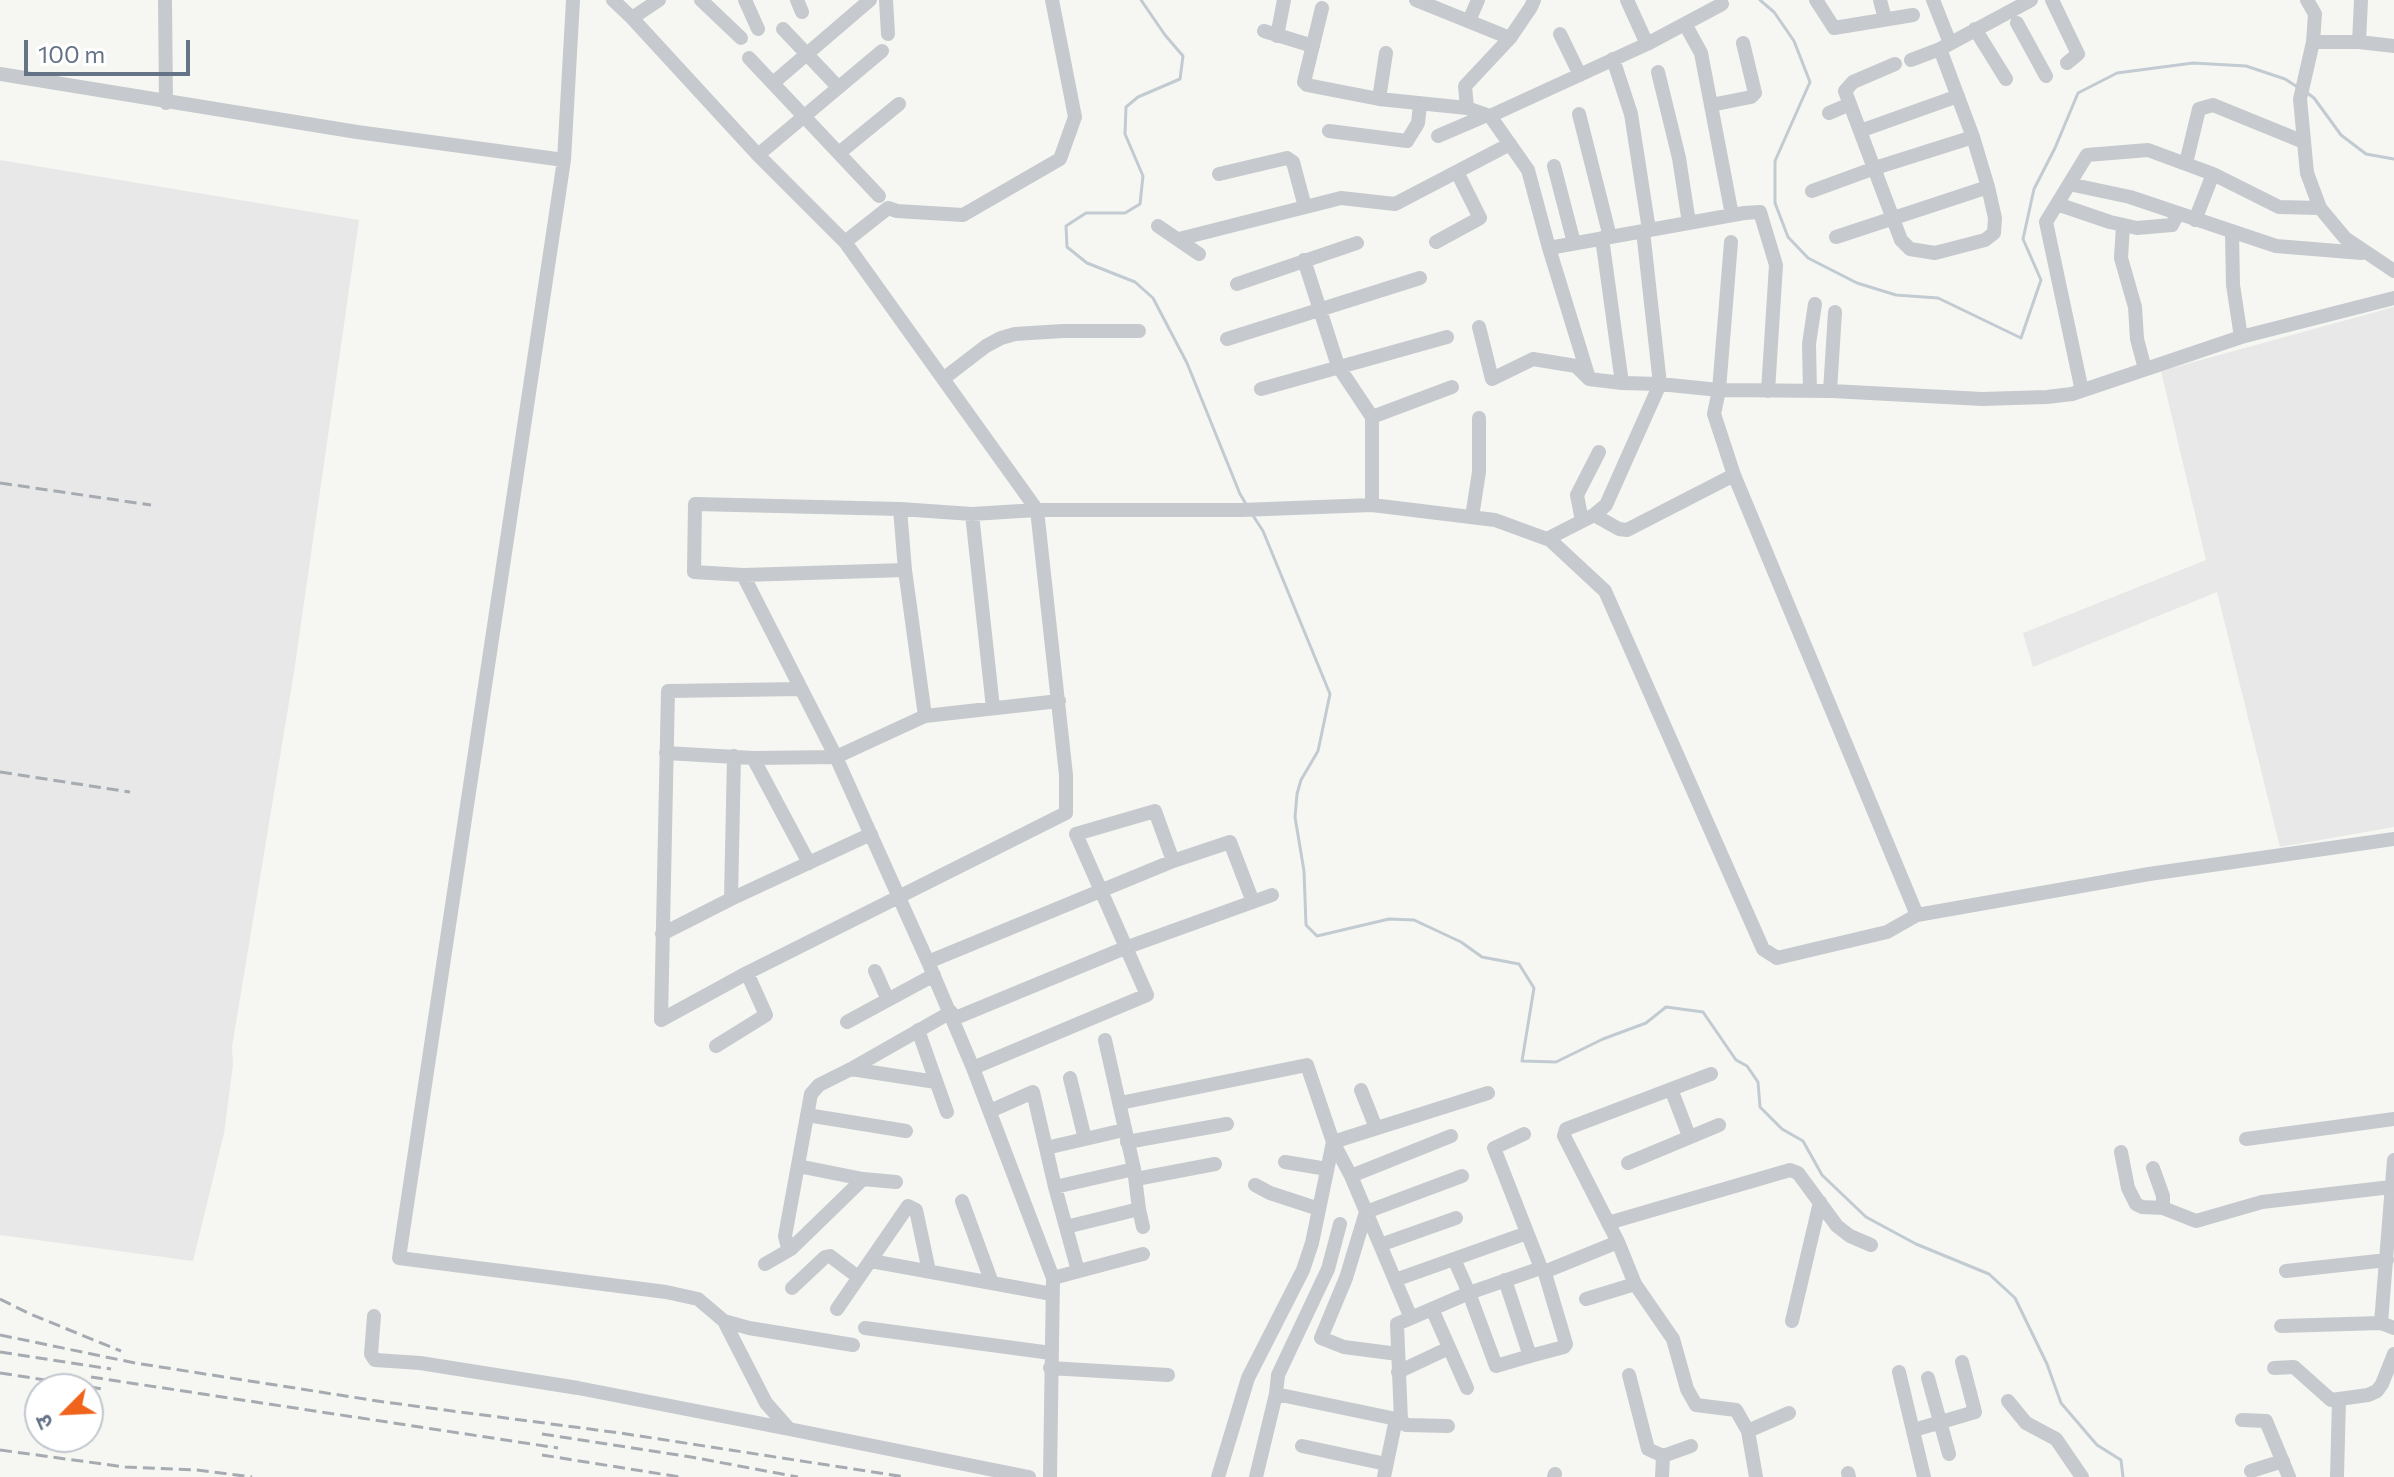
<!DOCTYPE html>
<meta charset="utf-8">
<style>
body{margin:0}
#map{position:relative;width:2394px;height:1477px;overflow:hidden;background:#f6f7f3;font-family:Commissioner,"Noto Sans Devanagari",sans-serif}
canvas{display:block}
.north{position:absolute;left:24px;top:1373px;width:80px;height:80px;box-sizing:border-box;background:#fff;border:2px solid #c1c7cf;border-radius:50%;rotate:246deg;font-size:22px;font-weight:700;line-height:32px;text-align:center;color:#647386}
.north::after{content:'';display:block;margin:auto;width:28px;height:36px;background:#ef631b;clip-path:polygon(50% 0,100% 100%,50% 72%,0 100%)}
.scale{position:absolute;left:24px;top:40px;width:166px;height:36px;box-sizing:border-box;border:4px solid #647386;border-top:0;padding-left:10px;font-size:24px;line-height:28px;white-space:nowrap;color:#647386;-webkit-text-stroke:6px #fff;paint-order:stroke}
</style>
<div id="map">
<canvas width="2394" height="1477"></canvas>
<div class="north">उ</div>
<div class="scale">100 m</div>
</div>
<script>
const g = document.querySelector('canvas').getContext('2d');
g.lineJoin = 'round';
function paint(path, color) { g.fillStyle = color; g.fill(path, 'evenodd'); }
const poly = rows => new Path2D(rows.map(r => 'M' + r).join(''));
function stroke(path, color, width, dash) { g.strokeStyle = color; g.lineWidth = width; g.lineCap = dash ? 'butt' : 'round'; g.setLineDash(dash || []); g.stroke(path); }
const built = poly([
 [0,160,359,220,294,672,232,1047,233,1065,224,1133,193,1261,0,1235],
 [2394,307,2394,827,2280,847,2217,592,2033,667,2023,633,2206,560,2161,371]
]);
const stream = poly([
 [1141,0,1165,35,1183,56,1180,79,1138,97,1126,107,1125,134,1143,176,1140,204,1125,213,1086,213,1066,226,1067,247,1087,263,1135,282,1153,298,1187,363,1240,494,1246,504],
 [1760,0,1774,12,1794,41,1810,82,1775,161,1775,203,1788,237,1808,258,1857,283,1896,295,1938,298,2021,338,2041,280,2023,239,2034,189,2055,148,2078,93,2117,73,2193,63,2246,66,2285,79,2299,88],
 [2306,92,2314,98,2341,135,2366,154,2394,159],
 [1252,514,1263,531,1330,694,1318,751,1301,780,1297,794,1295,817,1304,871,1306,925,1317,936,1389,919,1414,920,1461,942,1482,957,1519,964,1534,988,1522,1061,1556,1062,1603,1039,1646,1023,1666,1007,1703,1012,1736,1060,1747,1066,1758,1082,1760,1107,1782,1129,1803,1141,1822,1175,1866,1217,1916,1244,1989,1274,2015,1298,2047,1364,2061,1403,2097,1445,2121,1460,2123,1477]
]);
const minor = poly([
 [165,0,166,103],
 [573,0,564,160,399,1258,666,1292,698,1299,724,1321,766,1403,789,1429,1029,1477],
 [613,0,632,18,758,155,845,242,1037,510,1066,775,1066,813,747,973,661,1020,668,691,801,689],
 [701,0,741,38],
 [745,0,758,29],
 [797,0,802,12],
 [886,0,888,34],
 [1416,0,1510,38],
 [1627,0,1647,44],
 [1816,0,1834,28,1913,15],
 [1880,0,1885,19],
 [1933,0,1950,43],
 [2052,0,2078,54,2067,63],
 [2307,0,2315,14,2313,42,2300,99,2307,173,2320,208,2345,238,2394,271],
 [1322,8,1304,82,1307,85,1379,99,1467,108,1490,116,1528,170,1549,248,1588,375],
 [632,18,659,0],
 [1469,21,1478,0],
 [2017,23,2046,76],
 [1685,24,1701,53,1732,215],
 [783,29,838,87],
 [1975,29,2006,79],
 [1264,31,1313,46],
 [1560,34,1580,75],
 [1277,36,1284,0],
 [2313,42,2359,42,2394,46],
 [2359,42,2361,0],
 [749,58,879,196],
 [1613,59,1631,114,1649,230],
 [1911,60,1940,49,2031,0],
 [1895,64,1853,82,1845,91,1901,240,1910,249,1935,253,1985,240,1994,233,1995,218,1988,187],
 [1658,72,1679,158,1689,223],
 [0,74,357,132,564,160],
 [773,83,870,0],
 [1379,99,1386,53],
 [1711,105,1751,97,1755,93,1743,43],
 [1467,108,1465,86,1510,38,1531,7,1534,0],
 [1829,113,1850,104],
 [1579,114,1610,237],
 [1490,116,1647,44,1722,4],
 [1329,131,1407,141,1418,123,1420,105],
 [1860,131,1958,96],
 [1438,136,1487,115],
 [839,153,899,104],
 [758,155,882,51],
 [2186,163,2199,109,2213,105,2304,142],
 [1554,166,1574,243],
 [1219,174,1287,158,1293,162,1305,207],
 [2069,184,2130,197,2276,246,2362,253],
 [1812,191,1875,168,1973,137],
 [2057,204,2110,222,2137,228,2172,225,2178,213],
 [2195,220,2213,174],
 [2123,225,2121,258,2135,307,2137,339,2145,369],
 [1158,226,1199,254],
 [2232,232,2233,285,2241,337],
 [1836,237,1988,187,1973,137,1940,49],
 [1602,238,1622,383],
 [1179,239,1341,198,1395,204,1510,144],
 [845,242,888,208,897,211,963,215,1060,159,1075,117,1052,0],
 [1436,242,1480,218,1457,172],
 [1731,242,1719,390,1714,414,1734,475,1917,915,2149,874,2394,839],
 [1549,248,1744,213,1760,212,1776,265,1768,391],
 [1304,260,1338,366,1372,417,1372,505],
 [1237,284,1357,243],
 [1479,327,1492,379,1533,359,1576,366,1589,379,1622,383,1660,384,1719,390,1832,391,1982,399,2047,397,2072,394,2241,337,2394,298],
 [1227,339,1420,278],
 [943,379,986,346,1001,338,1015,334,1063,331,1139,331],
 [1261,389,1447,337],
 [1810,391,1809,344,1815,304],
 [1830,391,1835,312],
 [2082,391,2046,222,2087,155,2148,150,2213,174,2279,207,2320,208],
 [1372,417,1452,387],
 [900,509,905,570,925,716],
 [972,514,993,708],
 [1594,515,1619,529,1627,530,1734,475],
 [1472,517,1479,472,1479,418],
 [1582,521,1577,495,1599,452],
 [1548,538,1605,591,1763,949,1777,958,1887,932,1917,915],
 [905,570,743,575,694,572,695,504,900,509,972,514,1037,510,1241,510,1372,505,1495,520,1547,539,1594,515,1606,505,1660,384,1643,231],
 [743,575,836,757,928,962,973,1068,1053,1278,1050,1477],
 [666,753,753,758,836,757,925,716,1059,701],
 [753,758,809,863],
 [731,899,734,756],
 [662,934,731,899,871,834],
 [928,962,1173,861,1230,842,1253,902],
 [875,971,888,1000],
 [953,1019,1125,948,1272,895],
 [847,1022,934,975],
 [918,1030,947,1112],
 [1105,1040,1134,1169,1139,1209,1143,1227],
 [716,1046,766,1015,747,973],
 [973,1068,1147,995,1076,834,1155,811,1173,861],
 [851,1069,936,1082],
 [1711,1074,1566,1129,1564,1136,1618,1242,1635,1284,1673,1339,1687,1389,1696,1405,1736,1410,1748,1431,1756,1477],
 [1070,1078,1085,1139],
 [1671,1089,1689,1136],
 [1361,1090,1376,1128],
 [1120,1103,1307,1065,1333,1142,1351,1176,1411,1318],
 [990,1111,1033,1092,1055,1187,1078,1271],
 [807,1115,906,1131],
 [1524,1134,1494,1148,1541,1268],
 [2246,1139,2394,1119],
 [1127,1142,1227,1124],
 [1046,1148,1124,1130],
 [2121,1152,2128,1188,2136,1204,2142,1207,2163,1208,2196,1221,2262,1202,2391,1187],
 [1285,1162,1327,1169],
 [1628,1163,1719,1125],
 [798,1166,863,1179,896,1182],
 [2153,1168,2163,1196,2163,1208],
 [1351,1176,1451,1136],
 [1136,1179,1215,1164],
 [1255,1185,1270,1193,1319,1209],
 [1055,1187,1134,1169],
 [962,1201,992,1283],
 [1608,1223,1790,1170,1798,1173,1837,1226,1850,1236,1871,1245],
 [1066,1227,1139,1209],
 [1380,1245,1456,1218],
 [791,1249,787,1244,785,1236,811,1094,819,1085,851,1069,951,1012],
 [1454,1259,1469,1293,1496,1366,1530,1356,1505,1280],
 [871,1261,1052,1294],
 [765,1264,791,1249,863,1179],
 [2286,1271,2387,1260],
 [1053,1278,1143,1254],
 [1395,1280,1527,1233],
 [792,1288,825,1257,830,1256,858,1277],
 [1586,1299,1635,1284],
 [837,1309,908,1206,916,1210,929,1271],
 [1432,1309,1467,1388],
 [374,1316,371,1354,375,1360,420,1363,578,1388,789,1429],
 [724,1321,749,1328,853,1345],
 [1792,1321,1820,1202],
 [2381,1323,2394,1160],
 [2281,1326,2381,1323,2394,1328],
 [865,1328,1051,1353],
 [1398,1354,1344,1347,1321,1338,1346,1278,1366,1212,1462,1176],
 [1530,1356,1564,1347,1566,1344,1544,1270],
 [1050,1368,1168,1375],
 [2274,1368,2294,1367,2331,1400,2339,1399,2368,1395,2377,1391,2382,1384,2394,1354],
 [1398,1372,1449,1348],
 [1899,1372,1924,1477],
 [1629,1375,1648,1449,1663,1456,1662,1477],
 [1928,1378,1949,1454],
 [1276,1394,1401,1420,1406,1425,1448,1426],
 [2008,1401,2026,1423,2056,1439,2082,1477],
 [1401,1420,1397,1324,1469,1293,1541,1268,1544,1270,1549,1270,1618,1242],
 [2242,1420,2266,1421,2289,1477],
 [1914,1430,1975,1412,1962,1362],
 [1748,1431,1789,1413],
 [1302,1446,1386,1464],
 [1663,1456,1691,1446],
 [2251,1471,2283,1461],
 [1848,1473,1849,1477],
 [1218,1477,1248,1378,1303,1270,1312,1243,1333,1142,1488,1093],
 [1256,1477,1276,1394,1278,1375,1328,1269,1340,1224],
 [1384,1477,1396,1419],
 [1554,1477,1555,1474],
 [2337,1477,2339,1399]
]);
const rail = poly([
 [0,483,151,505],
 [0,772,130,792],
 [0,1299,30,1314,121,1351],
 [0,1335,135,1363,384,1402,620,1433,905,1477],
 [0,1352,111,1369],
 [0,1373,103,1389],
 [91,1377,558,1448],
 [542,1434,691,1457,798,1477],
 [0,1450,125,1467,197,1470,252,1477],
 [542,1455,680,1477]
]);
paint(built, '#e7e8e7');
stroke(stream, '#c2cbd1', 3);
stroke(minor, '#c6c9cd', 14);
stroke(rail, '#a6abb2', 3, [12, 6]);
</script>
